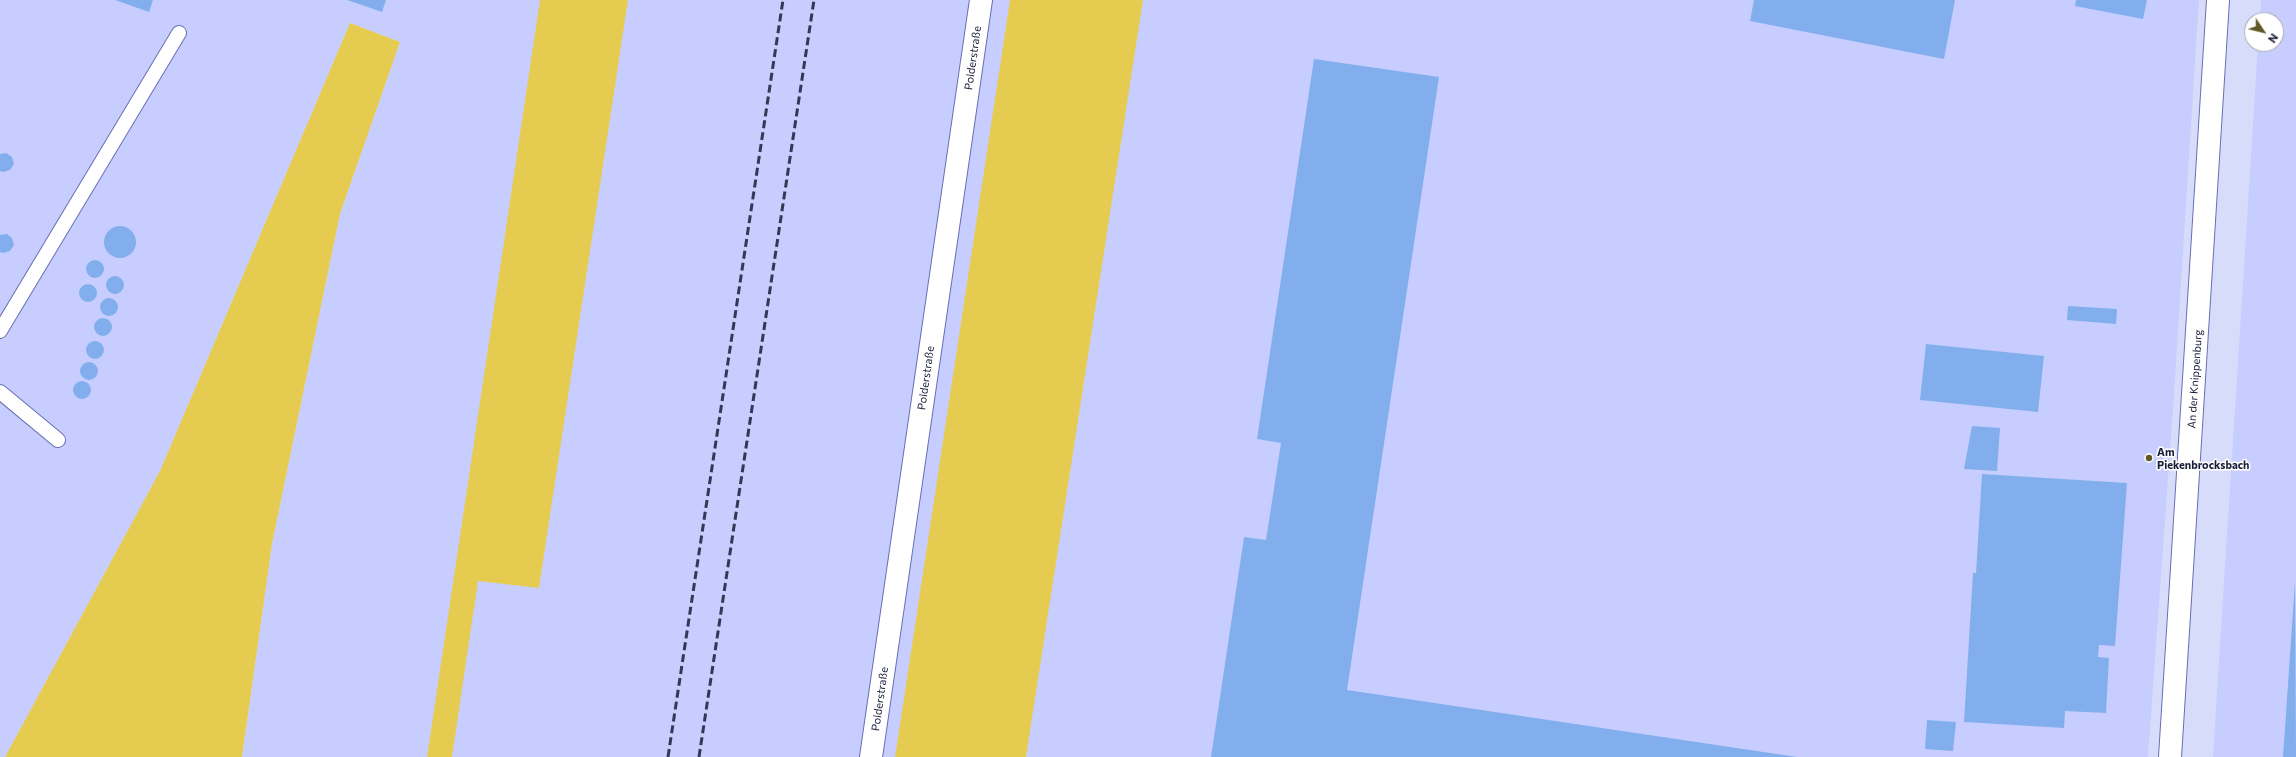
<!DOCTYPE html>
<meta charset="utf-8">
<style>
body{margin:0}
#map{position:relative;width:2296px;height:757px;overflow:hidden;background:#d7dcfa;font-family:Commissioner,sans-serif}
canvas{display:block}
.north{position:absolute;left:2244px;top:12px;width:40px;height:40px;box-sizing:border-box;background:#fff;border:1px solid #a3a5af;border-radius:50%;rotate:125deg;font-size:11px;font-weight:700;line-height:16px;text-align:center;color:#1a1d38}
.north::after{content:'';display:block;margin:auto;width:14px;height:18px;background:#635825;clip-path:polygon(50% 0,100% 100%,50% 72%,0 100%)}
</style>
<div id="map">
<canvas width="2296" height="757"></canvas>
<div class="north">N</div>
</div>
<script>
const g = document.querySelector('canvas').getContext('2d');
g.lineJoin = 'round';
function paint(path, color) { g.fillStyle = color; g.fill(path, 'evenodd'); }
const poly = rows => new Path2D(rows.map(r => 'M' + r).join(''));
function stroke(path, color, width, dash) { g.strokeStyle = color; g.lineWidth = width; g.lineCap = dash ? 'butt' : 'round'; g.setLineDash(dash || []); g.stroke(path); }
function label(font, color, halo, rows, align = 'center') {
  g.font = font + ' Commissioner,sans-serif'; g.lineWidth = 3; g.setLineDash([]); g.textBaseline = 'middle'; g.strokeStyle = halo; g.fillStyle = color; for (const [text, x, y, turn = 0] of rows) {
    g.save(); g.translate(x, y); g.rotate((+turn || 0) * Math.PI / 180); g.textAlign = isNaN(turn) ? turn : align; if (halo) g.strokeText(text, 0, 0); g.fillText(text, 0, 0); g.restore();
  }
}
const built = poly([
 [0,0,2199,0,2173,409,2148,757,242,757,272,544,340,214,400,42,350,23,160,471,5,757,0,757],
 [2261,0,2296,0,2296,757,2213,757,2258,44,2276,44,2276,20,2260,20]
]);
const green = poly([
 [540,0,628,0,539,588,478,581,452,757,427,757],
 [1010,0,1143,0,1026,757,895,757],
 [350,23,400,42,340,214,272,544,242,757,5,757,160,471]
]);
const building = poly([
 [115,0,153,0,149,12],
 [347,0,386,0,382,12],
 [1754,0,1955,0,1944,59,1750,21],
 [2076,0,2147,0,2143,19,2075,6],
 [1314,59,1439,77,1347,690,1797,757,1211,757,1244,537,1266,540,1281,443,1257,439],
 [6,153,12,157,14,164,10,170,3,172,0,171,0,154],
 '104 242a16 16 0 1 1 32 0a16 16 0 1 1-32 0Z',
 [7,234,12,238,14,245,10,251,3,253,0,252,0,235],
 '86 269a9 9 0 1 1 18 0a9 9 0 1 1-18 0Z',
 '106 285a9 9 0 1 1 18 0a9 9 0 1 1-18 0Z',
 '79 293a9 9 0 1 1 18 0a9 9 0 1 1-18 0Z',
 '100 307a9 9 0 1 1 18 0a9 9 0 1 1-18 0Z',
 [2068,306,2117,309,2116,324,2067,320],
 '94 327a9 9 0 1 1 18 0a9 9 0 1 1-18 0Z',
 '86 350a9 9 0 1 1 18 0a9 9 0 1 1-18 0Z',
 [1926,344,2044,356,2038,412,1920,400],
 '80 371a9 9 0 1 1 18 0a9 9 0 1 1-18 0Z',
 '73 390a9 9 0 1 1 18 0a9 9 0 1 1-18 0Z',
 [1972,426,2000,428,1997,471,1964,469],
 [1982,474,2127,483,2115,646,2099,645,2098,657,2109,658,2106,713,2065,711,2064,728,1964,722,1973,573,1976,573],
 [2295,582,2296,757,2283,757],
 [1927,720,1956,722,1953,751,1925,749]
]);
const service = poly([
 [0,331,179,33],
 [0,392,58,440]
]);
const minor = poly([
 [871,757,981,0],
 [2170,757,2218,0]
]);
const rail = poly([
 [668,757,783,0],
 [699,757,814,0]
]);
const markers = [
 [2149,458,4,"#635825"]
];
const streetNames = [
 ["Polderstraße",973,58,-82],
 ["Polderstraße",926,378,-82],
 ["An der Knippenburg",2195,379,-86],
 ["Polderstraße",880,699,-82]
];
const poiNames = [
 ["Am",2157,452],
 ["Piekenbrocksbach",2157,465]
];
paint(built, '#c7ceff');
paint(green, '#e5cc51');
paint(building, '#83aeed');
stroke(service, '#686fb2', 16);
stroke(minor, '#686fb2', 24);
stroke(service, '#fff', 14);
stroke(minor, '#fff', 22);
stroke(rail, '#353854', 3, [8, 4]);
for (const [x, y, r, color] of markers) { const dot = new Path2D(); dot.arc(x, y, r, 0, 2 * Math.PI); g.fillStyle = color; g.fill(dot); stroke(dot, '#fff', 1.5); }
label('11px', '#1a1d38', '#fff', streetNames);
label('bold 11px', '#1a1d38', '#fff', poiNames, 'left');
</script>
